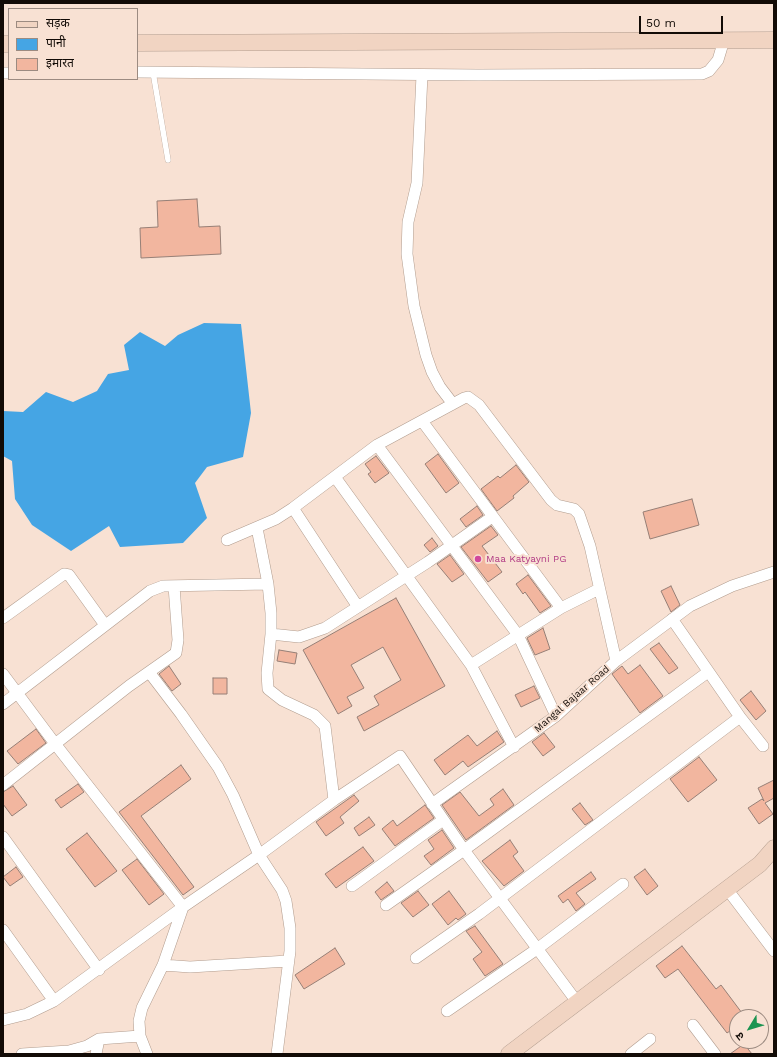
<!DOCTYPE html>
<meta charset="utf-8">
<style>
body{margin:0}
#map{position:relative;width:777px;height:1057px;overflow:hidden;background:#f8e1d3;font-family:"Work Sans","Noto Sans Devanagari",sans-serif}
canvas{display:block}
.frame{position:absolute;inset:0;border:4px solid #120b06;pointer-events:none}
.legend{position:absolute;left:8px;top:8px;width:130px;height:72px;box-sizing:border-box;background:#f8e1d3;border:1px solid #9c8b81;margin:0;padding:5px 7px;list-style:none;font-size:12px;color:#120b06}
.legend li{display:flex;align-items:center;gap:8px;height:20px}
.legend b{width:20px;border:1px solid #9c8b81}
.north{position:absolute;left:729px;top:1009px;width:40px;height:40px;box-sizing:border-box;background:#f8e1d3;border:1px solid #9c8b81;border-radius:50%;rotate:232deg;font-size:11px;font-weight:700;line-height:16px;text-align:center;color:#120b06}
.north::after{content:'';display:block;margin:auto;width:14px;height:18px;background:#1c9451;clip-path:polygon(50% 0,100% 100%,50% 72%,0 100%)}
.scale{position:absolute;left:639px;top:16px;width:84px;height:18px;box-sizing:border-box;border:2px solid #120b06;border-top:0;padding-left:5px;font-size:12px;line-height:14px;white-space:nowrap;color:#120b06;-webkit-text-stroke:3px #f8e1d3;paint-order:stroke}
</style>
<div id="map">
<canvas width="777" height="1057"></canvas>
<div class="frame"></div>
<ul class="legend">
<li><b style="height:5px;background:#f1d4c2"></b>सड़क</li>
<li><b style="height:11px;background:#45a5e4"></b>पानी</li>
<li><b style="height:11px;background:#f2b69f"></b>इमारत</li>
</ul>
<div class="north">उ</div>
<div class="scale">50 m</div>
</div>
<script>
const g = document.querySelector('canvas').getContext('2d');
g.lineJoin = 'round';
function paint(path, color) { g.fillStyle = color; g.fill(path, 'evenodd'); }
const poly = rows => new Path2D(rows.map(r => 'M' + r).join(''));
function stroke(path, color, width, dash) { g.strokeStyle = color; g.lineWidth = width; g.lineCap = dash ? 'butt' : 'round'; g.setLineDash(dash || []); g.stroke(path); }
function label(font, color, halo, rows, align = 'center') {
  g.font = font + ' "Work Sans",sans-serif'; g.lineWidth = 4; g.setLineDash([]); g.textBaseline = 'middle'; g.strokeStyle = halo; g.fillStyle = color; for (const [text, x, y, turn = 0] of rows) {
    g.save(); g.translate(x, y); g.rotate((+turn || 0) * Math.PI / 180); g.textAlign = isNaN(turn) ? turn : align; if (halo) g.strokeText(text, 0, 0); g.fillText(text, 0, 0); g.restore();
  }
}
const water = poly([
 [204,323,241,324,251,413,243,457,207,467,195,483,207,518,183,543,120,547,109,526,71,551,32,525,15,499,12,461,3,456,3,411,23,412,46,392,73,402,97,391,108,374,129,370,124,345,140,332,165,346,178,335]
]);
const building = poly([
 [197,199,199,227,220,226,221,254,141,258,140,228,158,227,157,201,197,199],
 [438,454,459,483,446,493,425,464,438,454],
 [376,456,389,473,375,483,368,474,371,472,365,464,376,456],
 [516,465,529,482,513,496,514,498,497,511,481,489,498,476,500,478,516,465],
 [692,499,699,525,650,539,643,512,692,499],
 [477,506,483,515,466,527,460,519,477,506],
 [491,526,498,535,482,546,502,572,488,582,461,547,491,526],
 [432,538,438,546,430,552,424,545,432,538],
 [450,555,464,574,452,582,437,564,450,555],
 [528,575,551,606,540,613,525,592,523,594,516,584,528,575],
 [671,586,680,605,671,612,661,591,671,586],
 [396,598,445,686,364,731,357,717,379,705,374,696,401,680,383,647,351,665,364,688,347,697,352,706,338,714,303,650,396,598],
 [543,628,550,649,535,655,527,638,543,628],
 [659,643,678,668,669,674,650,649,659,643],
 [279,650,297,653,295,664,277,661,279,650],
 [640,665,663,696,640,713,612,674,622,666,628,674,640,665],
 [169,666,181,684,172,691,159,674,169,666],
 [213,678,227,678,227,694,213,694,213,678],
 [534,686,540,698,521,707,515,695,534,686],
 [751,691,766,711,756,720,740,700,751,691],
 [36,729,46,743,18,764,7,751,36,729],
 [497,731,504,742,468,767,463,761,445,775,434,760,468,735,477,746,497,731],
 [544,733,555,747,543,756,532,742,544,733],
 [699,757,717,780,688,802,670,779,699,757],
 [181,765,191,779,141,816,194,887,183,895,119,812,181,765],
 [774,780,774,798,765,803,773,814,759,824,748,808,762,799,764,801,758,788,774,780],
 [78,784,84,792,61,808,55,800,78,784],
 [13,786,27,805,12,816,3,804,3,792,13,786],
 [503,789,514,805,466,840,442,805,460,792,479,816,494,805,490,799,503,789],
 [354,795,359,801,340,817,344,823,326,836,316,822,354,795],
 [580,803,593,820,585,825,572,809,580,803],
 [425,805,434,818,395,846,382,829,393,820,397,826,425,805],
 [369,817,375,825,359,836,354,828,369,817],
 [442,830,454,848,431,865,424,856,434,849,428,840,442,830],
 [87,833,117,871,95,887,66,849,87,833],
 [510,840,518,852,513,856,524,871,504,886,482,861,510,840],
 [363,847,374,861,336,888,325,874,363,847],
 [137,859,164,894,149,905,122,870,137,859],
 [16,867,23,877,10,886,3,877,16,867],
 [645,869,658,886,647,895,634,877,645,869],
 [591,872,596,879,576,893,585,904,576,911,568,899,563,903,558,896,591,872],
 [387,882,394,891,381,900,375,892,387,882],
 [418,891,429,905,413,917,401,903,418,891],
 [449,891,466,914,458,920,456,918,448,925,432,904,449,891],
 [475,926,503,964,485,976,473,959,482,952,466,931,475,926],
 [682,946,716,989,721,985,745,1017,737,1017,737,1026,727,1033,678,969,665,978,656,966,682,946],
 [335,948,345,964,304,989,295,975,335,948],
 [744,1044,752,1054,730,1054,744,1044]
]);
const lane = poly([
 [153,72,168,160]
]);
const street = poly([
 [137,72,478,75,702,74,709,71,718,60,724,40],
 [3,73,9,73],
 [422,75,417,183,408,222,407,254,414,306,426,355,432,372,440,387,453,404],
 [422,421,561,608],
 [377,445,518,635,556,716],
 [335,477,471,665,514,747],
 [293,508,358,607],
 [257,528,268,584,271,613,271,634,267,673,268,689,282,700,314,715,325,726,334,800],
 [227,540,276,519,293,508,377,445,464,398,468,397,479,405,551,500,557,505,574,509,579,514,590,546,616,661],
 [3,618,64,574,69,575,105,625],
 [672,619,740,717,763,746],
 [271,634,299,637,325,628,428,562,492,517],
 [471,665,561,608,599,589],
 [149,672,181,714,218,767,233,795,259,855,282,890,286,901,290,928,290,951,277,1054],
 [3,674,56,745,183,907,163,965,142,1008,139,1021,140,1036,147,1054],
 [3,704,150,591,163,586,268,584],
 [3,785,129,686,176,653,178,640,174,586],
 [432,804,556,716,616,661,690,606,732,586,774,572],
 [3,837,99,970],
 [352,886,443,820],
 [727,889,774,951],
 [386,905,464,850,708,672],
 [3,930,54,1001],
 [416,958,479,914,740,717],
 [163,965,190,967,288,961],
 [447,1011,537,949,623,884],
 [3,1020,27,1014,54,1001,183,907,259,855,334,800,400,756,464,850,577,1002],
 [693,1025,715,1054],
 [22,1054,69,1051,87,1046,99,1039,140,1036],
 [96,1054,99,1039],
 [631,1054,650,1039]
]);
const secondary = poly([
 [137,43,774,40],
 [3,44,9,44],
 [509,1054,760,864,774,848]
]);
const markers = [
 [478,559,4,"#d1479c"]
];
const hotelNames = [
 ["Maa Katyayni PG",486,559]
];
const streetNames = [
 ["Mangal Bajaar Road",572,699,-41]
];
paint(water, '#45a5e4');
paint(building, '#f2b69f');
stroke(building, '#967f76', 1);
stroke(lane, '#b19c8e', 6);
stroke(street, '#b19c8e', 12);
stroke(secondary, '#b19c8e', 17);
stroke(lane, '#fff', 5.5);
stroke(street, '#fff', 11);
stroke(secondary, '#f1d4c2', 16);
for (const [x, y, r, color] of markers) { const dot = new Path2D(); dot.arc(x, y, r, 0, 2 * Math.PI); g.fillStyle = color; g.fill(dot); stroke(dot, '#f8e1d3', 1.5); }
label('10px', '#b23c85', '#f8e1d3', hotelNames, 'left');
label('10px', '#120b06', '#f8e1d3', streetNames);
</script>
